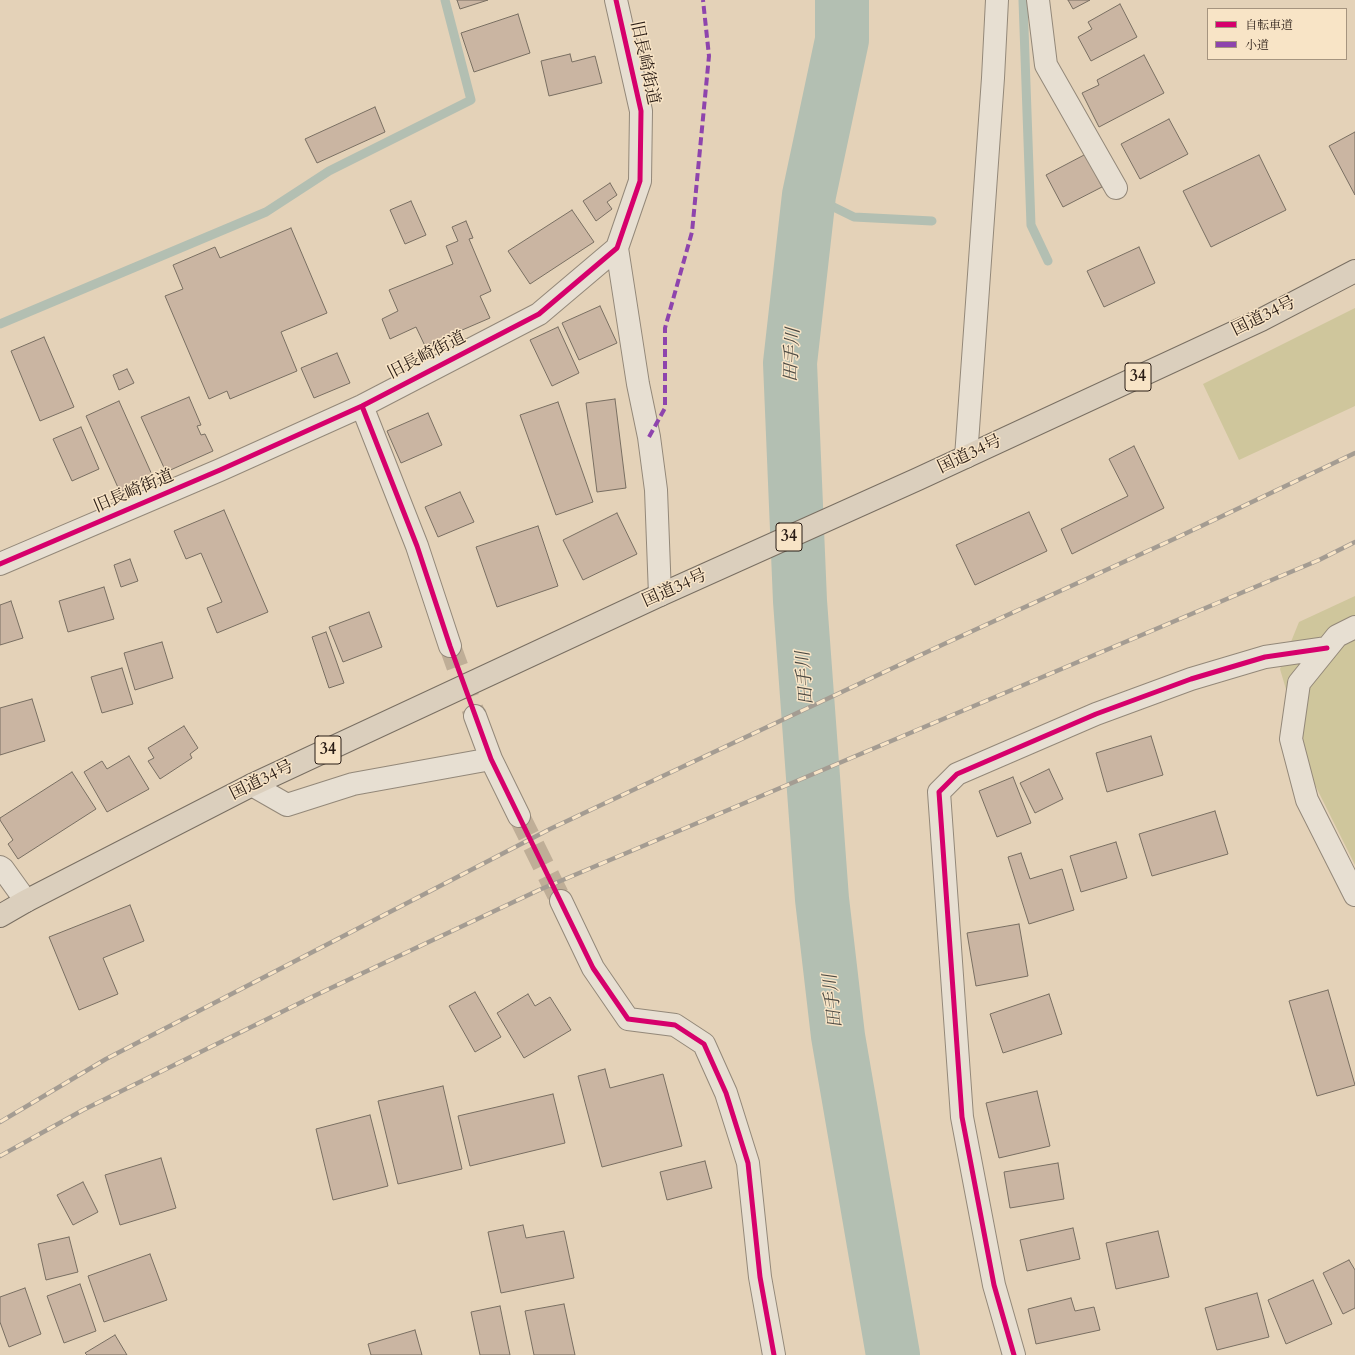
<!DOCTYPE html>
<meta charset="utf-8">
<style>
body{margin:0}
#map{position:relative;width:1355px;height:1355px;overflow:hidden;background:#e4d2b8;font-family:Cardo,"Noto Serif JP",serif}
canvas{display:block}
.legend{position:absolute;left:1207px;top:8px;width:140px;height:52px;box-sizing:border-box;background:#f8e4c6;border:1px solid #a5947f;margin:0;padding:5px 7px;list-style:none;font-size:12px;color:#291c15}
.legend li{display:flex;align-items:center;gap:8px;height:20px}
.legend b{width:20px;border:1px solid #a5947f}
</style>
<div id="map">
<canvas width="1355" height="1355"></canvas>
<ul class="legend">
<li><b style="height:5px;background:#d6006c"></b>自転車道</li>
<li><b style="height:5px;background:#8e44ad"></b>小道</li>
</ul>
</div>
<script>
const g = document.querySelector('canvas').getContext('2d');
g.lineJoin = 'round';
function paint(path, color) { g.fillStyle = color; g.fill(path, 'evenodd'); }
const poly = rows => new Path2D(rows.map(r => 'M' + r).join(''));
function stroke(path, color, width, dash) { g.strokeStyle = color; g.lineWidth = width; g.lineCap = dash ? 'butt' : 'round'; g.setLineDash(dash || []); g.stroke(path); }
function label(font, color, halo, rows, align = 'center') {
  g.font = font + ' Cardo,"Noto Serif JP",serif'; g.lineWidth = 3; g.setLineDash([]); g.textBaseline = 'middle'; g.strokeStyle = halo; g.fillStyle = color; for (const [text, x, y, turn = 0] of rows) {
    g.save(); g.translate(x, y); g.rotate((+turn || 0) * Math.PI / 180); g.textAlign = isNaN(turn) ? turn : align; if (halo) g.strokeText(text, 0, 0); g.fillText(text, 0, 0); g.restore();
  }
}
const green = poly([
 [1355,308,1355,406,1239,460,1203,384],
 [1355,596,1355,865,1313,781,1280,669,1299,622]
]);
const stream = poly([
 [1023,0,1031,225,1048,261],
 [809,195,854,217,932,221],
 [0,324,266,212,329,171,471,100,445,0]
]);
const river = poly([
 [842,0,842,40,809,195,790,363,800,601,822,899,838,1036,893,1355]
]);
const building = poly([
 [457,0,488,0,460,9,457,0],
 [1068,0,1090,0,1073,9,1068,0],
 [1120,4,1137,37,1091,61,1078,37,1092,29,1088,22,1120,4],
 [518,14,530,53,474,72,461,33,518,14],
 [570,54,572,62,595,56,602,83,549,96,541,61,570,54],
 [1144,55,1164,93,1099,127,1082,93,1099,85,1097,80,1144,55],
 [375,107,385,132,317,163,305,139,375,107],
 [1169,119,1188,154,1140,179,1121,144,1169,119],
 [1355,132,1355,195,1329,146,1355,132],
 [1086,154,1102,187,1063,207,1046,175,1086,154],
 [1259,155,1286,210,1211,247,1183,191,1259,155],
 [610,183,617,195,607,202,612,209,596,221,583,201,610,183],
 [411,201,426,235,405,244,390,210,411,201],
 [572,210,594,242,530,284,508,251,572,210],
 [466,221,473,238,469,239,491,291,480,296,490,318,425,346,416,327,390,339,382,319,398,311,389,290,453,264,446,246,458,241,452,227,466,221],
 [291,228,327,313,281,332,297,371,230,399,227,391,209,399,165,296,183,289,173,265,215,247,220,258,291,228],
 [1139,247,1155,283,1104,307,1087,271,1139,247],
 [600,306,617,343,579,360,562,323,600,306],
 [558,327,579,373,552,386,530,340,558,327],
 [44,337,74,407,40,421,11,351,44,337],
 [337,353,350,383,314,398,301,368,337,353],
 [127,369,134,383,119,390,113,375,127,369],
 [189,397,201,425,197,426,201,435,205,434,213,451,166,472,141,417,189,397],
 [615,399,626,488,597,492,586,403,615,399],
 [119,401,153,477,120,492,86,416,119,401],
 [558,402,593,502,556,515,520,415,558,402],
 [428,413,442,445,401,463,387,431,428,413],
 [81,427,99,469,72,481,53,439,81,427],
 [1134,446,1164,508,1072,554,1061,529,1128,496,1109,459,1134,446],
 [460,492,474,522,438,537,425,507,460,492],
 [224,510,268,612,217,633,207,608,222,602,201,553,186,559,174,531,224,510],
 [1029,512,1047,551,975,585,956,545,1029,512],
 [617,513,637,554,583,580,563,540,617,513],
 [538,526,558,586,497,607,476,547,538,526],
 [130,559,138,581,121,587,114,565,130,559],
 [104,587,114,619,68,632,59,601,104,587],
 [11,601,23,638,0,645,0,605,11,601],
 [369,612,382,647,343,662,329,627,369,612],
 [326,632,344,683,329,688,312,637,326,632],
 [162,642,173,678,135,690,124,653,162,642],
 [122,668,133,704,102,713,91,677,122,668],
 [32,699,45,741,0,755,0,708,32,699],
 [184,726,198,748,190,754,192,758,160,779,148,761,154,758,148,748,184,726],
 [1151,736,1163,775,1107,792,1096,753,1151,736],
 [129,756,149,789,107,812,84,772,102,761,107,769,129,756],
 [1049,769,1063,799,1035,813,1020,783,1049,769],
 [72,772,96,809,18,859,8,844,13,840,0,820,0,818,72,772],
 [1013,777,1031,823,997,837,979,791,1013,777],
 [1215,811,1228,854,1152,876,1139,834,1215,811],
 [1116,842,1127,878,1081,892,1070,856,1116,842],
 [1021,853,1030,879,1062,869,1074,910,1029,924,1008,857,1021,853],
 [130,905,144,941,103,958,118,994,79,1010,49,937,130,905],
 [1019,924,1028,976,976,986,967,933,1019,924],
 [1328,990,1355,1085,1317,1096,1289,1001,1328,990],
 [475,992,501,1037,475,1052,449,1006,475,992],
 [528,994,535,1006,550,997,571,1030,524,1058,497,1013,528,994],
 [1049,994,1062,1034,1003,1053,990,1014,1049,994],
 [605,1069,610,1088,663,1074,682,1146,602,1167,578,1076,605,1069],
 [443,1086,462,1169,398,1184,378,1101,443,1086],
 [1037,1091,1050,1146,999,1158,986,1103,1037,1091],
 [553,1094,565,1143,470,1166,458,1116,553,1094],
 [370,1115,388,1186,333,1200,316,1129,370,1115],
 [161,1158,176,1208,120,1225,105,1175,161,1158],
 [705,1161,712,1188,667,1200,660,1172,705,1161],
 [1058,1163,1064,1199,1010,1208,1004,1172,1058,1163],
 [83,1182,98,1212,73,1225,57,1195,83,1182],
 [523,1225,526,1238,564,1231,574,1278,501,1293,488,1232,523,1225],
 [1073,1228,1080,1259,1027,1271,1020,1240,1073,1228],
 [1158,1231,1169,1277,1116,1289,1106,1243,1158,1231],
 [69,1237,78,1272,46,1280,38,1244,69,1237],
 [150,1254,167,1300,104,1322,88,1276,150,1254],
 [1349,1260,1355,1270,1355,1308,1343,1314,1323,1273,1349,1260],
 [1313,1280,1332,1324,1286,1344,1268,1300,1313,1280],
 [80,1284,96,1331,64,1343,47,1296,80,1284],
 [25,1288,41,1334,9,1347,0,1322,0,1297,25,1288],
 [1257,1293,1269,1337,1217,1350,1205,1308,1257,1293],
 [1071,1298,1075,1311,1094,1307,1100,1330,1036,1344,1028,1309,1071,1298],
 [564,1304,575,1355,534,1355,525,1311,564,1304],
 [500,1306,510,1355,480,1355,471,1312,500,1306],
 [415,1330,422,1355,371,1355,368,1344,415,1330],
 [115,1335,127,1355,87,1355,85,1353,115,1335]
]);
const streetTunnel = poly([
 [450,646,475,716],
 [519,816,561,901]
]);
const street = poly([
 [1038,0,1046,65,1116,188],
 [617,248,638,384,649,437,656,490,660,595],
 [362,406,417,546,450,646],
 [966,457,993,78,997,0],
 [0,564,220,470,362,406,539,314,617,248,640,181,641,111,616,0],
 [1355,627,1337,636,1299,683,1291,739,1307,800,1355,895],
 [475,716,491,759,519,816],
 [252,785,287,805,353,784,491,759],
 [0,867,3,869,26,901],
 [561,901,593,968,628,1019,675,1025,704,1044,726,1093,748,1163,760,1277,774,1355],
 [1014,1355,994,1285,962,1117,939,792,957,774,1096,714,1191,679,1265,657,1327,648]
]);
const highway = poly([
 [0,916,26,901,252,785,660,595,918,479,1261,320,1355,271]
]);
const rail = poly([
 [0,1122,106,1059,550,829,944,644,1174,539,1355,453],
 [0,1156,83,1110,314,996,539,890,1319,560,1355,542]
]);
const quiet = poly([
 [649,437,665,408,665,328,692,232,709,56,703,0]
]);
const cycleway = poly([
 [362,406,417,546,450,646,491,759,593,968,628,1019,675,1025,704,1044,726,1093,748,1163,760,1277,774,1355],
 [0,564,220,470,362,406,539,314,617,248,640,181,641,111,616,0],
 [1014,1355,994,1285,962,1117,939,792,957,774,1096,714,1191,679,1265,657,1327,648]
]);
const shields = [
 [1138,377,26],
 [789,537,26],
 [328,750,26]
];
const shieldNames = [
 ["34",1138,377],
 ["34",789,537],
 ["34",328,750]
];
const streetNames = [
 ["旧長崎街道",644,63,78],
 ["国道34号",1264,317,-26],
 ["旧長崎街道",427,356,-27],
 ["国道34号",970,455,-25],
 ["旧長崎街道",134,492,-23],
 ["国道34号",675,589,-24],
 ["国道34号",262,781,-26]
];
const waterNames = [
 ["田手川",793,355,-87],
 ["田手川",806,678,-94],
 ["田手川",834,1001,-96]
];
paint(green, '#cfc69c');
stroke(stream, '#b3bfb2', 9);
stroke(river, '#b3bfb2', 54);
paint(building, '#cab5a2');
stroke(building, '#796f62', 1);
stroke(streetTunnel, '#bfae97', 22, [22, 11]);
stroke(street, '#938879', 24);
stroke(highway, '#796f62', 24);
stroke(street, '#e7dfd2', 22);
stroke(highway, '#dbcfbd', 22);
stroke(rail, '#a49c92', 4.5);
stroke(rail, '#f8e4c6', 3, [9]);
stroke(quiet, '#8e44ad', 4, [8, 4]);
stroke(cycleway, '#d6006c', 5);
for (const [x, y, w] of shields) { const box = new Path2D(); box.roundRect(x - w / 2, y - 14, w, 28, 3); g.fillStyle = '#f8e4c6'; g.fill(box); stroke(box, '#291c15', 1); }
label('bold 16px', '#291c15', null, shieldNames);
label('17px', '#291c15', '#f8e4c6', streetNames);
label('italic 18px', '#4c4a43', '#f8e4c6', waterNames);
</script>
